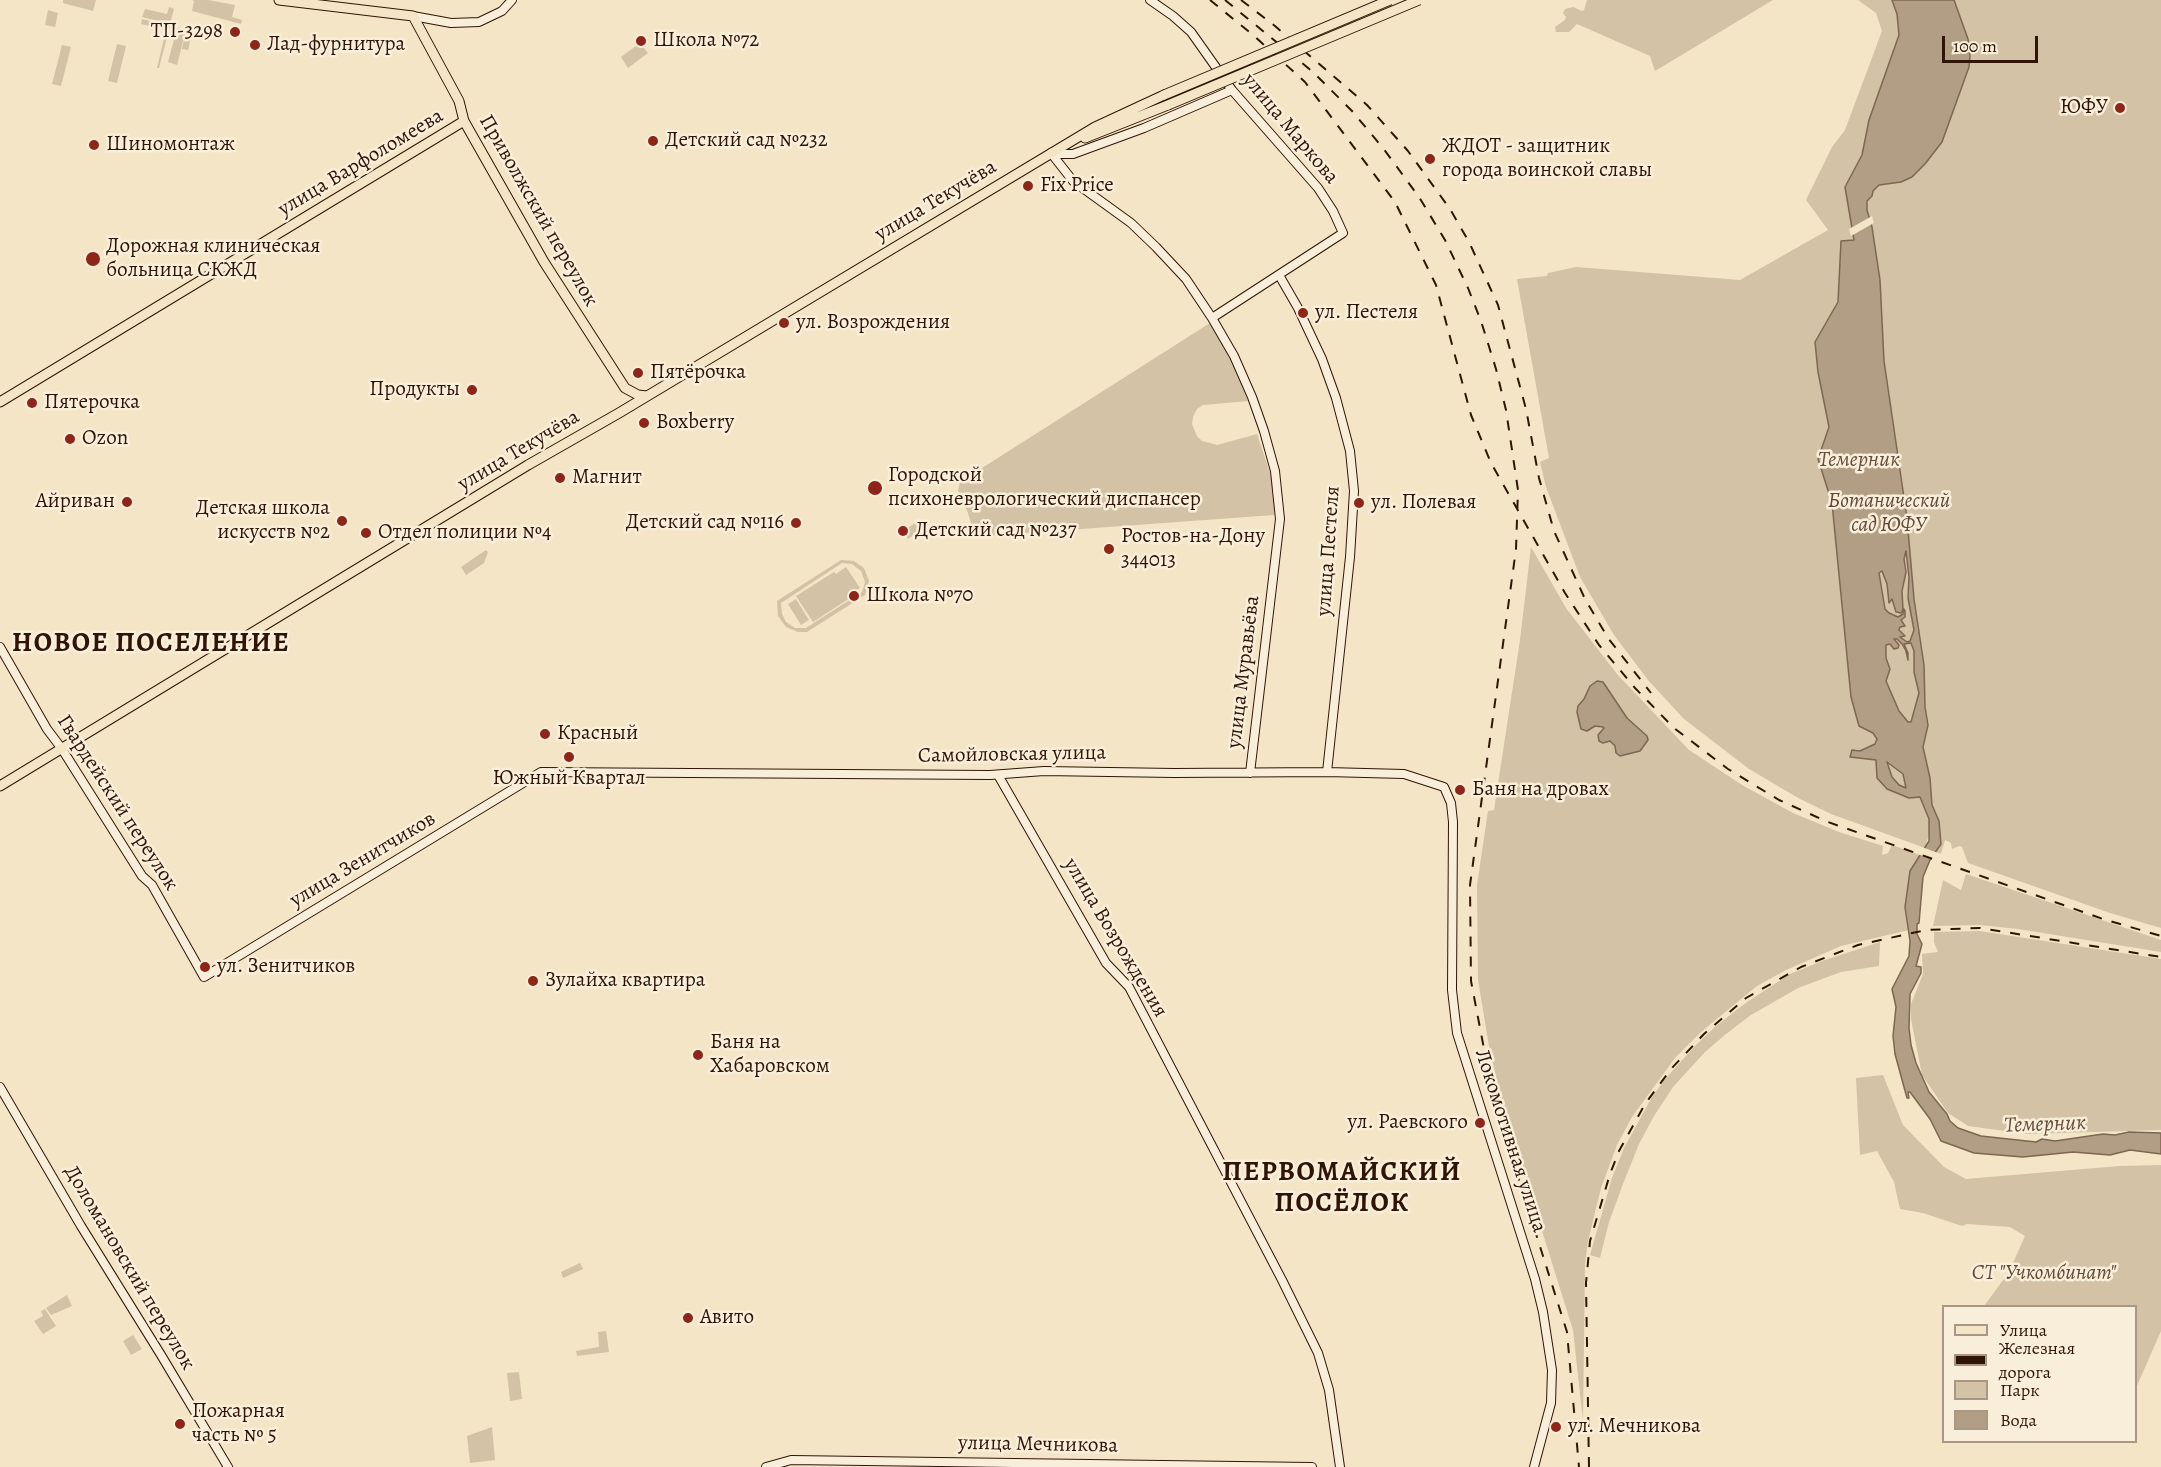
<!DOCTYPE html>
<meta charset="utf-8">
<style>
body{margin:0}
#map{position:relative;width:2161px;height:1467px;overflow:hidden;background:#f4e5c6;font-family:Alegreya,serif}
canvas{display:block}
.legend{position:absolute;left:1942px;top:1305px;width:195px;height:138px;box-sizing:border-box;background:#f8eeda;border:2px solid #a89785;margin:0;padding:8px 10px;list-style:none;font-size:18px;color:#301506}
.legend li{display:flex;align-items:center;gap:12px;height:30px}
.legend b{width:30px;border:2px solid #a89785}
.scale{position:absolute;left:1942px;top:36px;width:96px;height:27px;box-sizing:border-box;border:3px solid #301506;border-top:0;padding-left:8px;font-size:18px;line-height:21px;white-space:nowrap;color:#301506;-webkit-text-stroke:4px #f8eeda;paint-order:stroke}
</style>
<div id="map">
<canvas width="2161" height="1467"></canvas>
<ul class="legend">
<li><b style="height:8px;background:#f4e5c6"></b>Улица</li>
<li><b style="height:8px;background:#301506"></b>Железная дорога</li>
<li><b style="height:16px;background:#d3c2a5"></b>Парк</li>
<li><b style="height:16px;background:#b19e85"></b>Вода</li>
</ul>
<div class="scale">100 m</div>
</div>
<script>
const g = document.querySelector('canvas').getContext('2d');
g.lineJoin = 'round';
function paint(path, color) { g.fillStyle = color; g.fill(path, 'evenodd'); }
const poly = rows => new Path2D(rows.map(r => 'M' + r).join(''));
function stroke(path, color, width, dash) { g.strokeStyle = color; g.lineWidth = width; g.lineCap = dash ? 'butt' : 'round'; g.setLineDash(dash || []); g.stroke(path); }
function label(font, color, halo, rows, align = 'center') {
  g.font = font + ' Alegreya,serif'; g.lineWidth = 5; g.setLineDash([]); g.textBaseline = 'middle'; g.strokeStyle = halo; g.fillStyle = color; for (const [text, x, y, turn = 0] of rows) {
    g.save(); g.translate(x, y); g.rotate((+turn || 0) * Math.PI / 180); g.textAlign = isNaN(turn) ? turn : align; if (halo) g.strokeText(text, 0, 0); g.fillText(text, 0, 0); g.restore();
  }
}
const green = poly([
 [63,0,96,0,93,11,63,3],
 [192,0,208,0,235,5,232,17,242,20,241,24,192,11,194,1],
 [1587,0,1773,0,1655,71,1650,56,1577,24,1569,32,1556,32,1555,27,1565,20,1566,17,1563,13,1565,9,1573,7,1582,11,1584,10],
 [1858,0,1892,0,1897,14,1899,35,1869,120,1862,155,1845,187,1867,201,1872,196,1873,191,1879,185,1902,182,1956,104,1969,67,1970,56,1968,39,1954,0,2161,0,2161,928,2110,913,1968,863,1962,847,1959,846,1952,849,1951,843,1945,840,1941,854,1935,852,1941,844,1929,834,1925,848,1831,814,1800,799,1749,769,1684,719,1648,680,1614,635,1580,577,1546,487,1540,462,1549,458,1517,279,1547,276,1548,273,1576,267,1740,280,1828,230,1806,200,1832,147,1845,130,1882,31,1876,13],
 [169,7,174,9,170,24,142,17,145,9,167,14],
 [48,10,58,13,55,27,45,25],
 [142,19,170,26,159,68,157,68,166,30,141,24],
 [186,27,193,29,188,50,182,49,186,30,177,65,168,62,177,28,185,30],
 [640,43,648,53,628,68,621,57],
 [117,44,126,46,117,83,108,81],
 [62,45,71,47,61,86,52,84],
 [1210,323,1230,357,1248,401,1203,405,1197,409,1193,417,1192,424,1197,436,1202,441,1217,445,1257,434,1271,476,1274,499,1274,515,985,536,977,534,973,530,968,513,958,491,960,482],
 [918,521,923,529,908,539,903,531],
 [1531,547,1566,608,1617,674,1689,750,1742,785,1793,813,1839,832,1883,846,1882,855,1888,853,1892,845,1920,855,1910,871,1905,907,1909,930,1841,946,1786,970,1757,986,1701,1032,1675,1058,1632,1117,1617,1145,1601,1188,1588,1241,1585,1264,1583,1421,1573,1330,1502,1103,1489,1046,1478,980,1477,885,1488,811,1494,810,1520,640],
 [486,550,488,552,484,563,466,575,461,567],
 [841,560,854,561,864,568,869,581,865,595,807,632,798,632,786,627,778,616,777,601],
 [842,563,852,564,861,571,865,582,862,592,806,628,795,628,786,622,782,614,781,603],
 [846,567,860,588,849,595,850,598,813,622,796,596,834,572,836,574],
 [796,599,809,620,801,625,788,604],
 [1966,874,2161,940,2161,952,2018,929,1980,925,1933,926,1943,880,1961,890],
 [1980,931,2161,959,2161,1130,2028,1134,1968,1126,1948,1113,1922,1075,1911,1019,1911,1004,1923,974,1922,954,1938,952,1934,942,1934,932],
 [1880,942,1879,966,1841,972,1798,988,1751,1015,1726,1034,1705,1052,1673,1087,1654,1116,1639,1144,1623,1184,1609,1222,1600,1258,1590,1255,1612,1178,1624,1148,1652,1097,1666,1078,1695,1046,1716,1026,1747,1002,1790,974,1822,961],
 [1883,1075,1903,1125,1944,1167,1966,1179,2119,1166,2161,1165,2161,1331,2136,1388,2136,1306,1984,1306,2009,1272,2025,1236,2010,1227,1967,1224,1962,1226,1923,1213,1900,1209,1894,1182,1877,1151,1860,1155,1856,1078],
 [580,1263,583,1269,563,1278,561,1272],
 [67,1295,72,1306,51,1315,46,1308],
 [45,1309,56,1326,43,1334,34,1321,43,1316,41,1311],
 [606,1331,609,1352,577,1356,576,1351,599,1347,598,1332],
 [133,1335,142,1349,131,1355,123,1341],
 [519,1372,522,1399,510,1401,507,1373],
 [492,1427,495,1460,470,1463,467,1436]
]);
const water = poly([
 [1892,0,1954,0,1968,39,1970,56,1969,67,1942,142,1925,164,1912,177,1901,182,1879,185,1873,191,1872,196,1867,201,1867,210,1872,227,1880,280,1884,361,1907,518,1914,599,1924,665,1925,707,1928,725,1923,747,1930,778,1932,805,1939,821,1941,844,1930,860,1923,877,1919,923,1917,924,1917,934,1922,944,1916,966,1921,967,1921,973,1910,994,1909,1028,1911,1045,1916,1063,1929,1092,1947,1114,1950,1121,1958,1128,1981,1136,2036,1142,2042,1139,2055,1141,2103,1134,2115,1135,2129,1132,2161,1133,2161,1154,2130,1150,2110,1155,2073,1152,2023,1157,1974,1153,1941,1141,1930,1119,1910,1092,1908,1092,1909,1098,1907,1098,1895,1054,1893,1036,1896,1007,1892,989,1909,956,1910,941,1905,907,1910,871,1929,841,1929,819,1920,797,1909,798,1887,789,1877,778,1876,760,1850,757,1852,750,1860,751,1875,744,1877,739,1873,733,1859,726,1851,697,1832,503,1818,459,1829,427,1818,372,1815,342,1838,302,1841,241,1854,240,1845,187,1862,155,1869,120,1899,35,1897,14,1892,0],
 [1906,551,1909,577,1908,598,1914,630,1910,641,1907,642,1900,637,1905,636,1899,630,1900,627,1905,626,1901,620,1905,617,1905,611,1904,609,1903,614,1898,617,1889,613,1885,609,1879,573,1882,571,1887,584,1889,603,1892,599,1896,612,1901,613,1903,610,1902,591,1906,572,1904,559,1906,551],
 [1894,639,1897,639,1902,644,1906,651,1908,660,1908,653,1904,644,1911,643,1914,651,1914,672,1919,693,1911,722,1908,722,1899,711,1886,681,1890,669,1886,658,1886,645,1890,644,1894,649,1898,648,1899,645,1894,639],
 [1887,762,1903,774,1906,788,1899,785,1892,777,1887,762],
 [1597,681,1603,682,1627,718,1647,736,1648,740,1640,751,1620,756,1616,753,1615,746,1610,741,1603,743,1599,741,1598,735,1604,728,1603,727,1595,726,1587,731,1581,729,1577,712,1578,706,1584,699,1590,686,1597,681]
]);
const pier = poly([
 [1872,216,1874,223,1851,236,1849,229],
 [1922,847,1938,853,1934,860,1917,854]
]);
const secondary = poly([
 [1150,0,1173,16,1191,32,1232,90,1318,188,1333,211,1343,233,1212,318],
 [413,16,451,23,479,22,502,11,512,0],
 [1061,148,1061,154,1073,154,1144,128,1232,90],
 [1051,153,1073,181,1131,223,1156,247,1186,279,1212,318,1234,356,1252,397,1264,431,1275,471,1280,519,1250,773],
 [1279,275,1298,308,1322,359,1336,398,1350,451,1354,491,1350,557,1327,772],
 [0,647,47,729,62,749,142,876,152,885,204,977,541,772,990,775,1044,771,1174,773,1327,772,1404,774,1444,787,1451,803,1453,822,1452,990,1457,1033,1535,1279,1543,1312,1552,1370,1551,1403,1534,1467],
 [998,775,1106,963,1129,987,1282,1280,1318,1353,1329,1390,1340,1467],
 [0,1087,81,1226,161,1355,228,1467],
 [766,1467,791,1460,1312,1467]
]);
const primary = poly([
 [279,0,413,16,459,101,464,121,544,262,625,388,638,395,647,396],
 [1085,138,1168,105],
 [0,402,464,121],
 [0,786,528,465,619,413,1095,127,1164,95]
]);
const rail = poly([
 [1210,0,1253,35,1305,82,1395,202,1436,285,1471,415,1491,463,1565,593,1599,645,1635,688,1674,728,1728,769,1779,800,1828,822,2103,919,2161,936],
 [1225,0,1313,72,1352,111,1383,148,1419,197,1445,240,1468,288,1481,321,1496,369,1506,410,1518,490,1516,549,1470,885,1471,981,1494,1101,1567,1332,1579,1467],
 [1241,0,1275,26,1367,105,1408,151,1450,209,1469,242,1498,305,1526,409,1539,478,1554,531,1585,599,1608,638,1651,693],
 [1589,1467,1586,1283,1590,1241,1596,1221,1610,1174,1619,1151,1645,1104,1671,1069,1704,1034,1746,998,1801,967,1858,945,1926,930,1980,928,2161,957]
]);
const primaryBridge = poly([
 [1164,95,1390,0],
 [1168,105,1419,0]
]);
const markers = [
 [235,32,6,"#8f2418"],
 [641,41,6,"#8f2418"],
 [255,45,6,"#8f2418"],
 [2120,108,6,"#8f2418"],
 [653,141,6,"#8f2418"],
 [94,145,6,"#8f2418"],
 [1430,159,6,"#8f2418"],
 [1028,186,6,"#8f2418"],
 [93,259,8,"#8f2418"],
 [1303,313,6,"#8f2418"],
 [784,323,6,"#8f2418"],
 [638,373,6,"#8f2418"],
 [472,390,6,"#8f2418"],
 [32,403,6,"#8f2418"],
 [644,423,6,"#8f2418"],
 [70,439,6,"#8f2418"],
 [560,478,6,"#8f2418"],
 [875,488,8,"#8f2418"],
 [127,502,6,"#8f2418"],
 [1359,503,6,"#8f2418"],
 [342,521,6,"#8f2418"],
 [796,523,6,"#8f2418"],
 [903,531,6,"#8f2418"],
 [366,533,6,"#8f2418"],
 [1109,549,6,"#8f2418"],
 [854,596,6,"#8f2418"],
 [545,734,6,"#8f2418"],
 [569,757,6,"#8f2418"],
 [1460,790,6,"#8f2418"],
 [205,967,6,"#8f2418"],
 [533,981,6,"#8f2418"],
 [698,1055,6,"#8f2418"],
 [1480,1123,6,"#8f2418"],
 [688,1318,6,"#8f2418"],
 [180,1424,6,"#8f2418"],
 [1556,1427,6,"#8f2418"]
];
const poiNames = [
 ["ТП-3298",223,32,"right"],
 ["Школа №72",653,41],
 ["Лад-фурнитура",267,45],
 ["ЮФУ",2108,108,"right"],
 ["Детский сад №232",665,141],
 ["Шиномонтаж",106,145],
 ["ЖДОТ - защитник",1442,147],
 ["города воинской славы",1442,171],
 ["Fix Price",1040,186],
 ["Дорожная клиническая",106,247],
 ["больница СКЖД",106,271],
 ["ул. Пестеля",1315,313],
 ["ул. Возрождения",796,323],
 ["Пятёрочка",650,373],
 ["Продукты",460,390,"right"],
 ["Пятерочка",44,403],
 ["Boxberry",656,423],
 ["Ozon",82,439],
 ["Городской",888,476],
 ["психоневрологический диспансер",888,500],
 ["Магнит",572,478],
 ["Айриван",115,502,"right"],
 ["ул. Полевая",1371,503],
 ["Детская школа",330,509,"right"],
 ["искусств №2",330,533,"right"],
 ["Детский сад №116",784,523,"right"],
 ["Детский сад №237",915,531],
 ["Отдел полиции №4",378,533],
 ["Ростов-на-Дону",1121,537],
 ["344013",1121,561],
 ["Школа №70",866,596],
 ["Красный",557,734],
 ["Южный Квартал",569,779,"center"],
 ["Баня на дровах",1472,790],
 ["ул. Зенитчиков",217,967],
 ["Зулайха квартира",545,981],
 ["Баня на",710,1043],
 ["Хабаровском",710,1067],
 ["ул. Раевского",1468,1123,"right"],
 ["Авито",700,1318],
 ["Пожарная",192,1412],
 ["часть № 5",192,1436],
 ["ул. Мечникова",1568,1427]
];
const streetNames = [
 ["улица Маркова",1290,129,50],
 ["улица Варфоломеева",361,163,-31],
 ["улица Текучёва",936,201,-31],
 ["Приволжский переулок",538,211,60],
 ["улица Текучёва",519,451,-31],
 ["улица Пестеля",1329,551,-86],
 ["улица Муравьёва",1244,672,-83],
 ["Самойловская улица",1012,755,-1],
 ["Гвардейский переулок",117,803,57],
 ["улица Зенитчиков",363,860,-31],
 ["улица Возрождения",1115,938,59],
 ["Локомотивная улица",1510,1141,72],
 ["Доломановский переулок",129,1268,59],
 ["улица Мечникова",1038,1445,1]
];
const parkNames = [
 ["Ботанический",1889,502],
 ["сад ЮФУ",1889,526],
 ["СТ \"Учкомбинат\"",2044,1274]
];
const waterNames = [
 ["Темерник",1859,461],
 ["Темерник",2045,1125,-2]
];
const districtNames = [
 ["НОВОЕ ПОСЕЛЕНИЕ",151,644],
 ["ПЕРВОМАЙСКИЙ",1342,1173],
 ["ПОСЁЛОК",1342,1204]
];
paint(green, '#d3c2a5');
paint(water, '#b19e85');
stroke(water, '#7d6752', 1.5);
paint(pier, '#f4e5c6');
stroke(secondary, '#301506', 10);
stroke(primary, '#301506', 11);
stroke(secondary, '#f8eeda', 8);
stroke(primary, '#f4e5c6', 9);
stroke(rail, '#301506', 2, [10, 10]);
stroke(primaryBridge, '#301506', 11, []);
stroke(primaryBridge, '#f4e5c6', 9);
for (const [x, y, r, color] of markers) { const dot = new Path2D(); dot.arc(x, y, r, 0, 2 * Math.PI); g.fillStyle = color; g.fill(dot); stroke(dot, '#f8eeda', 2); }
label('21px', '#301506', '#f8eeda', poiNames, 'left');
label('21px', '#301506', '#f8eeda', streetNames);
label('italic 21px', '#614936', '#f8eeda', parkNames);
label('italic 22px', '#644c39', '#f8eeda', waterNames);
g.letterSpacing = '1.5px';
label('bold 27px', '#301506', '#f8eeda', districtNames);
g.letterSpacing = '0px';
</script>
